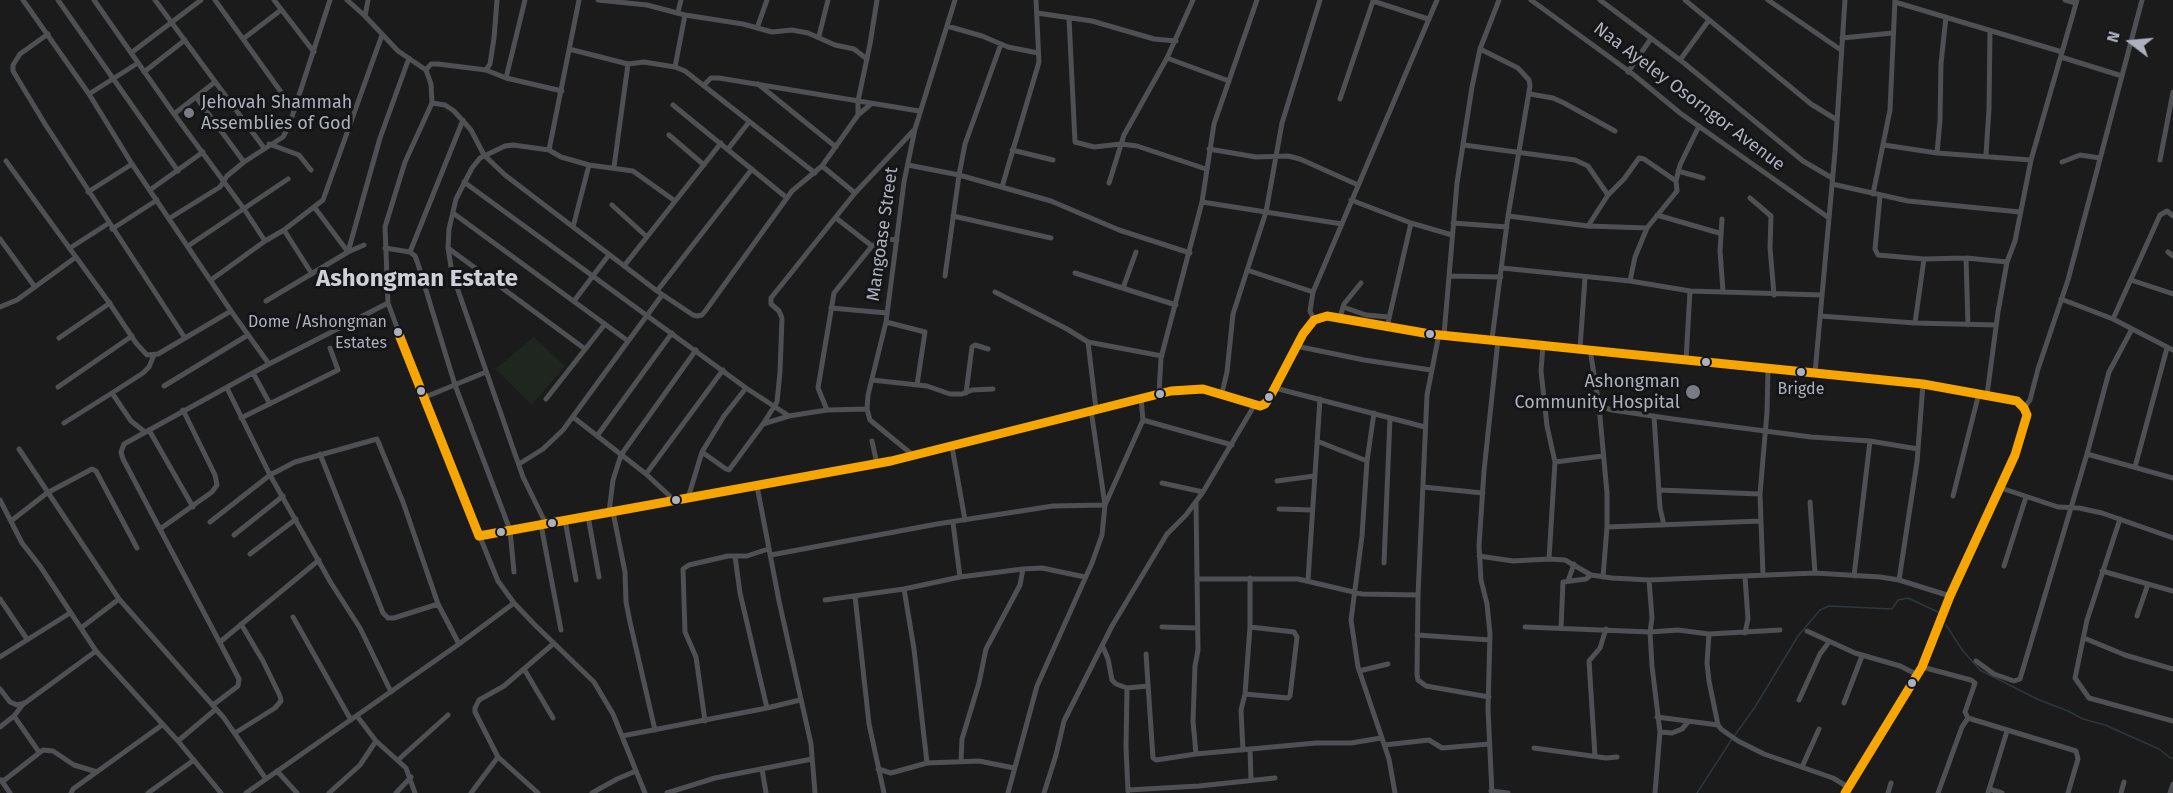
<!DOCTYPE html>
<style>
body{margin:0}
#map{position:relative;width:2173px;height:793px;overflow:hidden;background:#1b1b1b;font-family:"Fira Sans",sans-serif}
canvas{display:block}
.north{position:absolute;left:2101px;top:12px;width:60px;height:60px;-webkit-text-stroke:4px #151517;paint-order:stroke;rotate:286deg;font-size:16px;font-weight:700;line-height:24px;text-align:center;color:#abb1bd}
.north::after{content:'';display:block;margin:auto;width:21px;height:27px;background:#abb1bd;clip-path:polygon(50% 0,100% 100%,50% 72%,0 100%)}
</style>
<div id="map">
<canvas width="2173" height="793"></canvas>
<div class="north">N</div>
</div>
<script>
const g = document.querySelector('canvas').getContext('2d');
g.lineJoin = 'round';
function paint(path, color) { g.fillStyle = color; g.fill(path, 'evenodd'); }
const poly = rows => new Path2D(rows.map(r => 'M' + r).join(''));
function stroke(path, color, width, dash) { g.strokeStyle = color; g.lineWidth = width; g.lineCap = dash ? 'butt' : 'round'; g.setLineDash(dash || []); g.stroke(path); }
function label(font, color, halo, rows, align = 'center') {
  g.font = font + ' "Fira Sans",sans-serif'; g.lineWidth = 6; g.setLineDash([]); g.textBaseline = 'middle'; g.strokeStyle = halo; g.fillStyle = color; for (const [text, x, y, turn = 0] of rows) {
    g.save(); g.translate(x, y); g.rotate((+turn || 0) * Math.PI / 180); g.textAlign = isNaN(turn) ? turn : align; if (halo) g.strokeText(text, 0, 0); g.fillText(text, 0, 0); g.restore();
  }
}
const green = poly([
 [534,337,565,366,532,405,495,369]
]);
const stream = poly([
 [1946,625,1963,651,1980,670,2037,699,2068,711,2083,719,2105,725,2159,749,2170,758,2173,758],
 [1735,735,1755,707,1798,636,1820,610,1829,606,1892,609,1898,600,1908,598,1938,612],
 [1697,793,1732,739]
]);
const minor = poly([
 [23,0,89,94,132,164,231,311,269,364],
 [58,0,178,171],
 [94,0,174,114,244,209,265,241],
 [155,0,264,148],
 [215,0,294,110],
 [274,0,314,52],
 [347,0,365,16,398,51,426,70,431,84,432,103,405,162,385,227,388,303,423,398,498,581,514,603,535,625,594,682,613,714,645,793],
 [598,0,647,5,685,15,743,24,772,32,792,30,808,33,835,45,854,49,867,59],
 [1531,0,1634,75,1680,113,1829,218],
 [1600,0,1684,63,1803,161,1832,178],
 [1685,0,1811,104,1837,120],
 [1768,0,1841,50],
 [2065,0,2076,3],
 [1373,1,1428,19],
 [1895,2,2062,52],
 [678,12,681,0],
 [1037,13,1092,21,1154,39,1176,41],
 [365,16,368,0],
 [1069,18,1075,142,1094,147,1121,144,1137,146,1206,169],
 [947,26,982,36,1008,47,1038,53],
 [757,28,767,0],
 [48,34,20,54,13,65,13,71,45,124,185,338],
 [819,36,828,0],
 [1842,38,1893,33],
 [243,39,281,10],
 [569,49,628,64,644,62,675,67,685,71,815,173],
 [1480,49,1518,68,1529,80,1530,86,1508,216,1492,339],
 [131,53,201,0],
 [2061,57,2122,76],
 [1167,58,1229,81],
 [1680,60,1709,20],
 [675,67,685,15],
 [426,70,431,64,438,64,486,70,506,78,562,91],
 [486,70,490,64,494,38,497,0],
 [144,72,185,40],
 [1628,72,1650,40],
 [506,78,525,0],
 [758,84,836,147],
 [704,85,711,78,719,78,919,111],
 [89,94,138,63],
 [1530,94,1553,98,1564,103,1615,131],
 [196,97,244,162],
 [1340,99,1373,1],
 [432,103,445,105,454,111,471,130,484,155,505,175,657,291,693,315,697,316,702,315,706,310,792,191,822,166,858,115,871,104],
 [673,105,787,198],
 [174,114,215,82],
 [858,114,858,101,870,44,877,0],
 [669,135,704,165],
 [269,144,299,155,311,170],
 [1464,145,1575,160,1588,166,1608,195],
 [1884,145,1937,153,2031,160],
 [728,149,749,122],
 [1209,149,1256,157,1288,156,1300,159,1358,185],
 [549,150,579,0],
 [1012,150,1053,160],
 [1937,153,1940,121,1941,63,1946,17],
 [1986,155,1989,109,1990,31],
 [2160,160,2173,92],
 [6,161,108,301,136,343,147,355,158,354,231,311],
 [2062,162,2080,155,2100,158],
 [908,165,959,175,1051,201,1119,230,1190,253],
 [822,166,855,193],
 [614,167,628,64],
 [1678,171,1703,178],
 [464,182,746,388,789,416],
 [1109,183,1124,135,1167,58,1193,0],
 [1832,184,1908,201,2020,212],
 [1002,187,1039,62,1036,0],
 [150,190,203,152],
 [88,192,132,164],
 [1873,194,1890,110,1895,0],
 [1880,196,1875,249,1878,255,1924,259,1966,258,2007,262],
 [1750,198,1771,216,1770,248,1774,295],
 [1351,200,1411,223,1452,235],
 [1202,202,1342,224],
 [612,205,647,237],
 [315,208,348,252],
 [453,213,628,341],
 [1657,215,1719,233],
 [953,216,1051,238],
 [1508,216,1588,226,1647,228],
 [170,218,220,187,227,176,244,162,283,137,289,126,330,0],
 [836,218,872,246],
 [1722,219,1720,251,1723,291],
 [1453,223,1507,227],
 [1588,226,1608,195,1624,179,1639,158,1644,159,1676,181],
 [573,227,589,165],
 [112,229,157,200],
 [284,230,312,274],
 [0,239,35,287],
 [188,246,288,179],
 [70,248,109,223],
 [385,248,410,252,415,256,418,264,455,385,510,530,514,572],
 [448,248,585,349],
 [348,252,380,138,409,58],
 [410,252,463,120],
 [2168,252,2173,256],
 [1966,258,1968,325],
 [624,266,721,143],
 [1502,268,1630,281,1690,291,1822,295],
 [1247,270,1313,292],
 [1075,273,1176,305],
 [945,276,959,175,965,144,1001,44],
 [1449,276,1501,277],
 [211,280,265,241,284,230,323,200,382,35],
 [2131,280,2173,294],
 [1630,281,1635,257,1647,228,1677,191,1676,181,1680,165,1699,126],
 [1123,288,1136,252],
 [657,291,752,169],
 [995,292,1067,329,1088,342,1162,356],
 [2061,299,2113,319,2173,350],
 [266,301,348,252,364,245],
 [574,301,608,256],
 [0,307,17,300,76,257],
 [1343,307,1366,315,1389,317],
 [831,308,887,313],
 [1820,316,1915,323,1996,325],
 [1340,317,1344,304,1361,283],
 [2113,319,2160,215,2167,211,2173,216],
 [1314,320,1310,311,1313,292,1437,0],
 [886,322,925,332,917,385],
 [1915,323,1924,259],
 [1387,327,1411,223],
 [1439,334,1427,395,1418,595,1417,674,1418,680,1426,686,1489,697],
 [1444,335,1457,183,1472,87,1480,49,1499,0],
 [59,338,110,303],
 [1088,342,1096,409],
 [1543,345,1541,371,1547,426,1555,462,1549,559],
 [1296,346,1364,360,1431,370],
 [1580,348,1585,278],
 [1590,349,1599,406,1607,493,1607,527,1603,577],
 [1686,360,1690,291],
 [253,373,270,404],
 [1815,373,1835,152,1845,0],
 [872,380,927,386,950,394,962,394,972,390,993,389],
 [164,386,248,335],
 [58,387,132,336],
 [227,388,270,475,331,583,360,628,391,692],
 [1275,388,1425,427],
 [966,393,972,347,975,345,988,349],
 [1159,393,1161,358,1202,202,1214,124,1257,0],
 [1222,393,1227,372,1233,314,1266,212,1282,123,1320,0],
 [1987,395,1998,312,2007,262,2015,241,2031,160,2077,0],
 [423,398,486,372],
 [546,399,605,324],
 [1599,406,1612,410,1673,419,1811,437,1870,441,1918,449],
 [2024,408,2030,400,2038,369,2068,280,2142,0],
 [827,410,818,388,834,293,872,246,887,239,897,240],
 [1374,413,1367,461,1362,536,1351,620,1358,667,1389,759,1395,793],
 [1654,416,1660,508,1664,525],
 [573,417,646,474,674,500],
 [241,418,338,370,330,348],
 [1143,420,1232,445],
 [64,423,112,393],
 [763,424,777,402,780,372,782,318,779,311,771,304,771,298,855,193,914,130],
 [149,430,193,507],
 [145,432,131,421,112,393,143,373,149,367,154,355],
 [597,436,672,333],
 [872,441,877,464],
 [1317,441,1367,461],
 [952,447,965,520],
 [19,449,119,599,224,718,266,779],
 [702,452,726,469,729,470,763,424,789,416,827,410,867,409],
 [320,454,383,613,388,618,394,618,438,604],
 [2087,454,2173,478],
 [914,456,870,420,867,409,868,395,886,322,904,182,915,129,955,0],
 [1555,462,1603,456],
 [519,464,543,449,563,430,662,295],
 [2135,467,2167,348],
 [646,474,723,370],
 [1277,481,1314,476],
 [1162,483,1203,492],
 [757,486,779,601,811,744,815,793],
 [1423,487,1483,493],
 [2001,488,2058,507,2079,508,2102,513,2173,538],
 [1659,490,1760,494],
 [1953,496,1979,393],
 [688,498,702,452,724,416,746,388],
 [0,500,22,543,40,566,96,651,178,741,221,793],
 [1810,502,1815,573],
 [1279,509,1312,510],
 [609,512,613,480,621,455,696,350],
 [613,512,625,572,626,602,630,622,655,730],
 [588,516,599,577],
 [2120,519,2087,620,2075,678,2089,698,2173,721],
 [565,520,576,580],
 [11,521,47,493,92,469,96,471,137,548],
 [210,522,270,475,295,462,377,439,403,502,438,604,459,644],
 [953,523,960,577],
 [546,524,523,477,452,273,448,248,449,229,456,199,472,168,480,158,505,146,513,145,549,150,561,157,589,165,633,171,675,201],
 [541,525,561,630],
 [1607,527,1761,521],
 [160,529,212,492,217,485,215,475,183,410],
 [234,535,283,496],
 [479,536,891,461,1171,391,1203,389,1260,406,1265,404,1271,395,1303,334,1314,320,1327,316,1430,334,1923,384,2017,401,2024,408,2027,415,2015,455,1950,596,1922,667,1845,793],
 [250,554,296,519],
 [771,555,937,524,1053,506,1105,505,1143,420,1141,398],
 [735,556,740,593,767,708],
 [1479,556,1513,561,1549,559,1565,560,1591,575,1612,578,1649,580,1815,573,1880,577,1899,580,1950,596],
 [1384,563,1390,418],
 [2004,566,2026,497],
 [2102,571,2173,591],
 [1763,575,1760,494,1767,412,1768,369],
 [1854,576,1870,441],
 [1745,577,1748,619,1745,633],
 [1197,579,1298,579,1362,594,1418,595],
 [1308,580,1320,399],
 [1649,580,1652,618,1650,632,1652,666,1660,732,1655,793],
 [1899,580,1917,462,1923,384],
 [1568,581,1574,564],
 [904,589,914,649,927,763],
 [855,596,869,724,884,793],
 [0,599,27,639],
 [825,600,904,589,960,577,1023,569,1042,568,1085,577],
 [2137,616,2148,584],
 [293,617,351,720],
 [1162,627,1197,628],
 [1525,627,1650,632,1678,630,1709,634,1780,630],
 [81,628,119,599],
 [1561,628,1563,582,1586,579,1591,575],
 [1807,631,1855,653,1900,666,1918,675],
 [1709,634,1707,663,1709,681,1718,725,1721,729,1738,741,1764,754,1833,778,1848,787],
 [1417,635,1490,640],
 [2084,638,2125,655,2173,669],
 [220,642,319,560],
 [1103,647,1108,659,1112,680,1116,684,1127,688,1148,686],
 [1146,654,1153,758,1156,760,1196,754,1316,743,1351,743,1381,738],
 [0,657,70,613],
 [1976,661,1994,674,2014,681,2020,679,2087,454,2109,372,2132,329],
 [1922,667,1971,680,1975,683,1965,712,1968,718,1962,727,1938,793],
 [524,669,553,718],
 [1359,671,1388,664],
 [1127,688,1126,747,1128,791],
 [0,689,10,702,17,705,25,703,96,651],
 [1245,694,1288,698,1290,696,1297,637,1294,632,1250,627],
 [1799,700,1820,654,1829,642],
 [1844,703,1862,656],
 [213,705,238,686,239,679,123,459,121,452,124,444,269,364,388,303],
 [14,716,39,752],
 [357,716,376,741,406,768,415,793],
 [1657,717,1718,725],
 [1968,718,2076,751,2078,759,2068,793],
 [705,721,696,657,685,632,683,569,689,565,728,556,747,556,768,549],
 [0,727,14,716,24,703],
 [1660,732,1672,733,1682,729,1688,722],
 [235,733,275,708,281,701,280,696,263,661,241,624],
 [622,736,767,708,800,700],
 [178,741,216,709],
 [1384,745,1429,740,1442,748,1489,744],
 [1534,748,1606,758,1617,757],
 [1250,749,1251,779],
 [1243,750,1241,710,1245,694,1250,627,1250,578],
 [1196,754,1193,721,1195,666,1198,650,1196,502],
 [1595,756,1589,661,1600,648,1606,629],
 [398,760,448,715],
 [961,761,962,739,979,683,986,649,1020,585,1023,569],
 [1802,767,1819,729],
 [762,769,766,793],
 [878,769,891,773,927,763,979,761,1014,768],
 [277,771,297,793],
 [1,780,10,793],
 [2,782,43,750,53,751,74,765,97,772],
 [1989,789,2002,793],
 [1128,790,1199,786,1275,778],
 [1491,791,1508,793],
 [71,793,73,789,162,725],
 [148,793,194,760],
 [246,793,459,644,514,603],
 [329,793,360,765,376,741],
 [396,793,411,777],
 [471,793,498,757],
 [538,793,498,757,475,712,475,708,479,700,504,686,553,644],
 [592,793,617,779,636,771],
 [667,793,715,778,812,759],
 [1008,793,1037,686,1092,563,1102,535,1105,505,1091,410],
 [1044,793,1056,755,1064,721,1112,626,1167,534,1186,515,1203,492,1254,406],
 [1492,793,1488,709,1490,634,1487,604,1481,580,1479,546,1484,471,1498,340],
 [1888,793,1891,783],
 [1988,793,2007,731],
 [2121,793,2124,782],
 [2170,793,2173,784]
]);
const bus1 = poly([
 [398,332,479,536],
 [479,536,891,461,1171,391,1203,389,1260,406,1265,404,1271,395,1303,334,1314,320,1327,316,1430,334,1923,384,2017,401,2024,408,2027,415,2015,455,1950,596,1922,667,1845,793]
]);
const markers = [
 [189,113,6,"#797c84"],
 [398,332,5,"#abb1bd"],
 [1430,334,5,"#abb1bd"],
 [1706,362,5,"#abb1bd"],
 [1801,372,5,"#abb1bd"],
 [421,391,5,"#abb1bd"],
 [1693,392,8,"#797c84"],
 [1160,394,5,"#abb1bd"],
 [1269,397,5,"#abb1bd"],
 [676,500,5,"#abb1bd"],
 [552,523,5,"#abb1bd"],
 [501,532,5,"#abb1bd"],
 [1912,683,5,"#abb1bd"]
];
const busNames = [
 ["Dome /Ashongman",387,323],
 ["Estates",387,344],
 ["Brigde",1801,390,"center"]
];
const streetNames = [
 ["Naa Ayeley Osorngor Avenue",1689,97,37],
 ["Mangoase Street",883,234,-82]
];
const poiNames = [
 ["Jehovah Shammah",201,103],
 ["Assemblies of God",201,124],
 ["Ashongman",1680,382,"right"],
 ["Community Hospital",1680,403,"right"]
];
const districtNames = [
 ["Ashongman Estate",417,279]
];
paint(green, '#1e261f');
stroke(stream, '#2c373e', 1.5);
stroke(minor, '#4f5054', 5);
stroke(bus1, '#f7a600', 9);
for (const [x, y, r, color] of markers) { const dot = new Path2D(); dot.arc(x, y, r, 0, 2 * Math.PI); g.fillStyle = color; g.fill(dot); stroke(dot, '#151517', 2); }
label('16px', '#abb1bd', '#151517', busNames, 'right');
label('18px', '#abb1bd', '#151517', streetNames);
label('18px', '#abb1bd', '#151517', poiNames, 'left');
label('bold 24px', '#cdd0d8', '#151517', districtNames);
</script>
